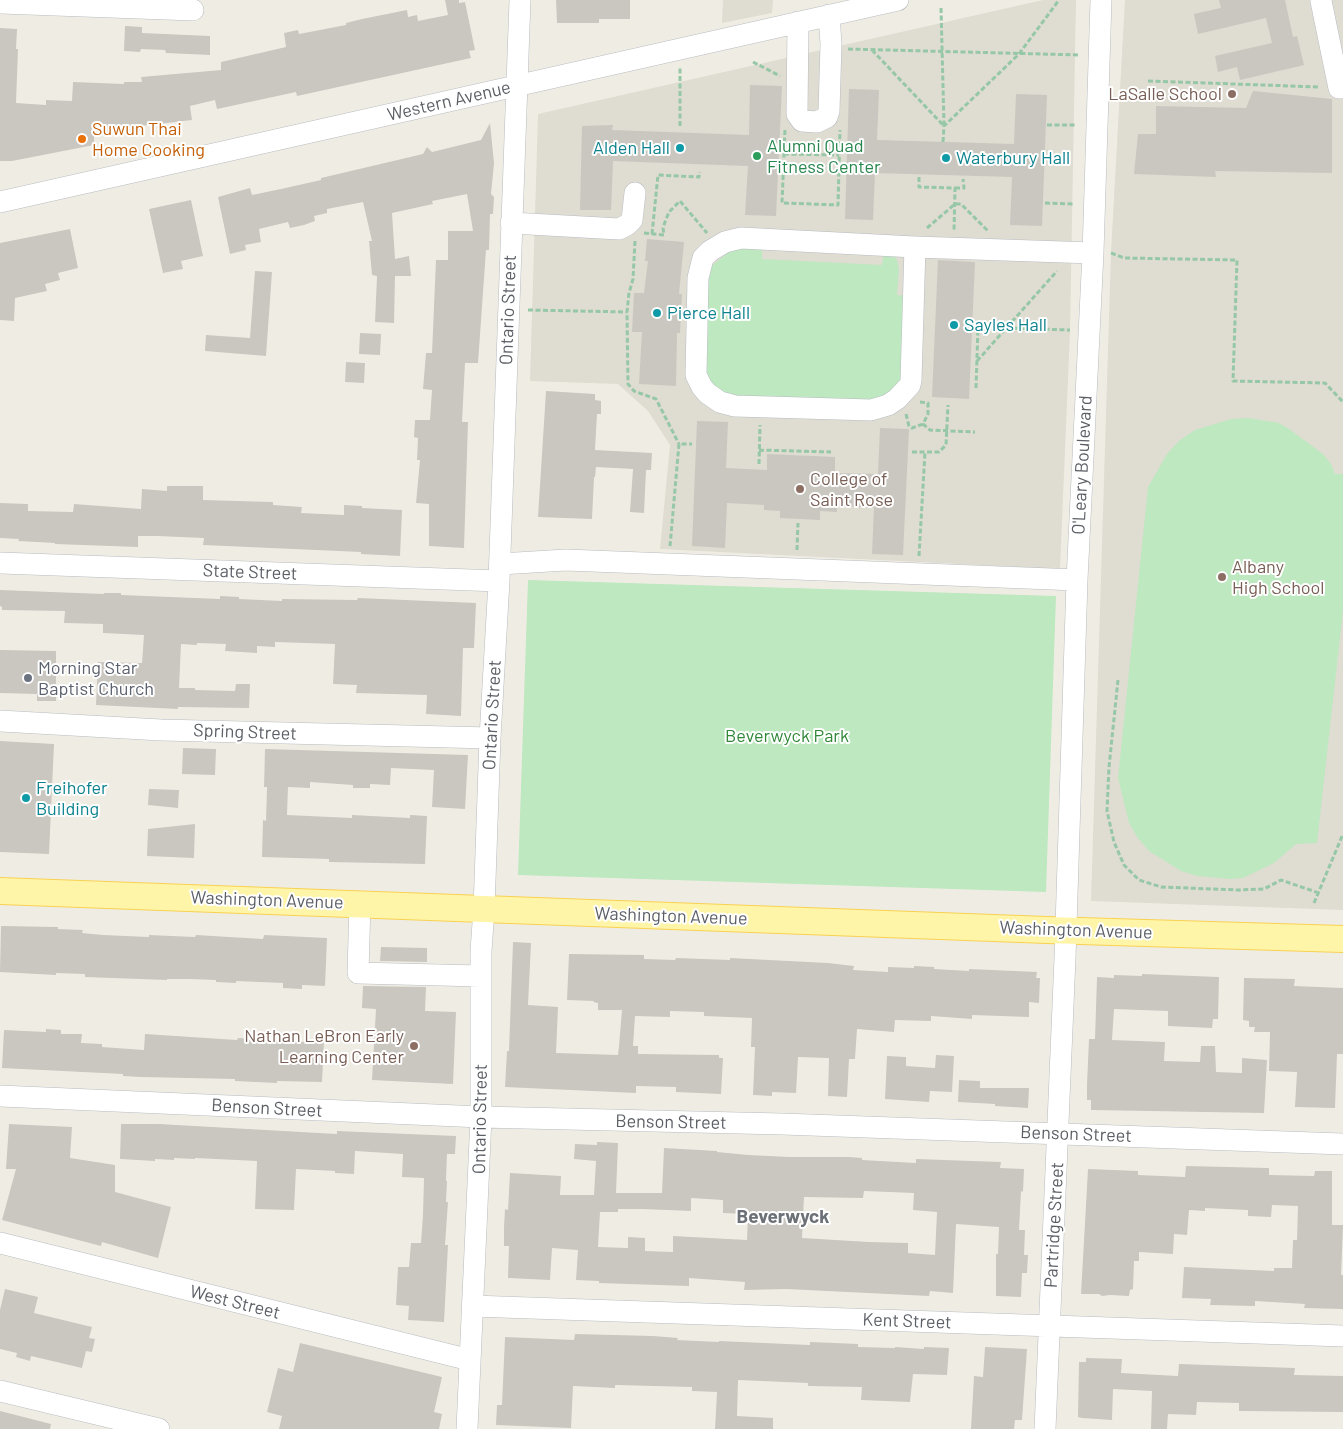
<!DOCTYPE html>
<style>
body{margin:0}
canvas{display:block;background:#efede3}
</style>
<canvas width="1343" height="1429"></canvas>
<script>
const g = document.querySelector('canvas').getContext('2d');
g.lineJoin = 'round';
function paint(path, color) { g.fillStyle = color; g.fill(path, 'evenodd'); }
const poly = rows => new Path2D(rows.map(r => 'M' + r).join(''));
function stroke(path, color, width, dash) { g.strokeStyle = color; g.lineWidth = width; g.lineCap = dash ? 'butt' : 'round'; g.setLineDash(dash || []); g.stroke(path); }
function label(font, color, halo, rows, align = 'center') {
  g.font = font + ' Barlow,sans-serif'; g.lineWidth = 4; g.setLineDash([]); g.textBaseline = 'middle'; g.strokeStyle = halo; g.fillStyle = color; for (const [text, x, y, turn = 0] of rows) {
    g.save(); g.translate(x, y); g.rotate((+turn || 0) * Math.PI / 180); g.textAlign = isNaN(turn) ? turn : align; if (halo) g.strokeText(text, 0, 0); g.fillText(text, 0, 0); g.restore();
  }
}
const education = poly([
 [723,0,773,0,772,13,722,23],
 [1043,0,1076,0,1070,331,1060,569,660,549,670,445,648,411,618,384,530,381,538,114],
 [1125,0,1343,0,1343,910,1091,901,1111,252]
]);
const green = poly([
 [762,244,762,259,882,265,884,253,893,254,897,260,899,269,897,295,908,296,902,381,882,401,732,398,716,390,705,374,706,274,710,267,729,252],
 [1249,418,1279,423,1289,429,1323,454,1331,464,1335,474,1343,474,1343,611,1317,843,1296,844,1274,863,1243,878,1230,879,1197,876,1181,871,1149,851,1137,837,1129,823,1118,778,1148,487,1167,454,1180,440,1195,430,1231,419],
 [528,580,1056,596,1046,892,518,875]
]);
const building = poly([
 [445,0,459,0,459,3,465,2,475,50,469,51,471,58,297,96,296,92,217,109,215,100,190,106,192,120,140,126,140,132,119,132,119,134,94,134,94,145,12,161,0,161,0,28,17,29,16,49,18,49,16,103,46,105,46,100,72,101,73,82,124,84,124,82,142,82,141,77,221,70,221,62,286,47,284,33,298,30,299,34,346,25,346,23,362,19,407,10,408,17,417,15,418,21,448,15],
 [556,0,630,0,630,19,599,19,599,23,557,23],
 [1219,0,1285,0,1293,37,1297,36,1304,65,1240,80,1237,67,1218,72,1215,56,1272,43,1266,18,1198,34,1194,14,1221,8],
 [125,26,142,27,142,33,210,36,210,55,166,53,165,50,141,49,140,52,124,51],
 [750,85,782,86,776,216,745,215,748,166,613,161,611,210,580,210,582,126,613,125,612,130,749,135],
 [849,89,879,90,877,140,1014,144,1016,94,1047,95,1042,226,1010,225,1012,177,875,173,873,220,845,219],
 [1253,91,1332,99,1332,173,1215,171,1216,177,1134,174,1138,134,1156,134,1156,106,1246,108],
 [490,123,494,163,491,194,494,197,493,214,490,214,489,250,486,250,478,363,465,363,462,422,468,422,464,548,429,546,429,504,416,503,420,460,417,460,418,438,414,437,415,420,430,420,432,390,423,389,426,353,432,353,436,260,448,260,448,231,473,231,467,194,432,201,433,204,392,213,395,259,409,256,411,276,395,276,394,323,375,322,377,276,372,275,369,241,372,241,363,202,327,209,327,213,314,216,315,221,304,225,290,228,288,222,259,229,261,242,245,245,246,250,230,254,218,197,250,188,252,195,281,189,321,180,321,178,423,154,427,147,432,152,481,140],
 [191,200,203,256,181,261,183,269,163,273,149,209],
 [70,229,78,268,58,273,60,280,45,284,47,291,15,298,14,321,0,320,0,243],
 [647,239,684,242,679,294,682,294,680,333,677,333,676,386,639,384,642,332,632,332,634,293,644,293,648,261,645,261],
 [938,260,975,262,969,399,932,397],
 [255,271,272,272,266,356,205,351,206,335,250,338],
 [360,333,381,334,380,355,359,354],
 [346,362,365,363,364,383,345,382],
 [546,391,595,394,595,400,601,401,601,414,597,414,595,450,652,453,651,470,646,470,644,513,630,512,633,469,596,467,595,477,594,477,592,519,538,517],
 [697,421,728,422,726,468,767,470,767,454,835,457,835,473,878,474,880,428,909,429,903,555,872,554,874,508,837,506,837,512,820,511,820,520,780,518,780,511,764,510,764,505,727,503,725,548,692,546],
 [167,486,203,486,203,500,273,502,273,505,302,507,301,513,344,515,344,505,362,506,362,508,402,510,400,556,361,554,361,552,203,545,204,538,157,536,138,536,138,547,55,544,55,543,18,541,19,539,0,538,0,503,28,504,28,511,73,512,74,504,141,509,142,489,167,491],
 [0,590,104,594,104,593,121,593,121,595,220,599,220,596,239,597,239,599,282,601,282,599,357,600,358,598,476,603,474,648,463,648,461,716,426,714,427,695,356,693,357,685,333,684,335,644,275,642,275,647,257,646,257,653,225,651,226,644,197,643,197,645,181,644,179,688,195,688,195,690,235,691,236,684,250,684,249,708,178,707,178,709,96,705,98,662,142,663,144,635,103,633,103,624,64,623,65,611,2,610,2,607,0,606],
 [0,650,56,651,56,701,37,701,37,694,0,693],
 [0,741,54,744,49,854,0,852],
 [183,748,216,749,215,775,182,774],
 [265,749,468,755,465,809,432,807,434,770,391,768,390,785,370,784,370,788,353,788,353,785,310,782,310,788,288,787,287,815,352,818,352,815,410,818,410,815,427,816,425,864,329,862,329,859,262,857,263,820,266,821,267,787,264,787],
 [149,789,179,790,178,808,148,805],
 [195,824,194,858,147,856,148,829],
 [1,926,58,927,58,929,83,930,82,933,103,935,149,937,149,935,195,937,196,935,263,939,264,935,327,938,325,986,302,985,302,989,283,988,283,983,236,981,236,983,216,982,216,980,190,979,167,979,167,980,85,977,85,974,56,973,56,975,0,972],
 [513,942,531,943,528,1005,558,1007,556,1053,618,1055,619,1046,622,1010,598,1010,598,1003,593,1002,594,1001,567,1000,569,954,644,955,644,959,675,960,676,958,730,960,730,958,828,963,854,966,853,970,888,972,888,967,914,968,914,966,934,967,934,969,969,971,969,969,1037,972,1036,978,1040,978,1039,1003,1029,1002,1029,1017,972,1015,972,1019,931,1016,931,1021,895,1020,894,1032,857,1029,855,1059,849,1059,847,1097,828,1096,829,1058,798,1057,796,1093,772,1092,772,1096,753,1095,755,1047,751,1047,752,1018,704,1016,704,1012,670,1011,670,1017,635,1016,633,1046,638,1046,638,1054,719,1055,719,1058,723,1058,721,1094,676,1092,676,1087,636,1086,636,1093,505,1087,507,1051,509,1051],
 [381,947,427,948,427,962,380,961],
 [1142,974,1219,977,1218,1019,1213,1019,1212,1028,1168,1026,1168,1011,1114,1009,1112,1040,1165,1042,1164,1061,1200,1062,1201,1046,1215,1046,1216,1072,1242,1073,1242,1058,1267,1060,1264,1113,1091,1110,1091,1100,1087,1100,1087,1084,1089,1039,1095,1039,1097,977,1114,978,1114,975,1142,976],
 [1244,978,1295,979,1294,986,1343,988,1343,1054,1337,1054,1335,1108,1295,1107,1297,1072,1269,1071,1270,1032,1254,1032,1255,1027,1249,1027,1249,1021,1243,1020],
 [363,986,426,987,425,1011,456,1012,453,1084,372,1080,376,1009,362,1008],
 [46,1029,61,1030,61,1034,82,1034,81,1043,102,1044,102,1047,144,1050,145,1034,237,1040,238,1038,305,1042,305,1040,324,1041,322,1082,277,1081,277,1083,235,1081,235,1079,141,1077,123,1076,123,1074,2,1068,4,1030,46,1032],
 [936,1055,954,1056,952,1092,930,1091,929,1102,885,1099,887,1056,906,1057,906,1066,935,1068],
 [959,1080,980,1081,980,1088,1029,1088,1028,1108,995,1106,995,1104,958,1102],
 [9,1124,72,1127,70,1158,115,1165,115,1192,171,1207,158,1258,102,1242,101,1246,2,1220,16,1169,6,1169],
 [121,1124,159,1124,319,1133,337,1134,337,1131,456,1136,455,1154,447,1154,446,1181,447,1181,446,1202,448,1202,445,1245,448,1245,444,1322,408,1320,409,1306,396,1305,398,1267,409,1267,411,1243,421,1243,423,1215,424,1178,402,1177,403,1154,355,1151,354,1174,335,1173,335,1171,296,1169,294,1210,255,1209,257,1161,195,1158,195,1159,174,1158,174,1160,155,1159,155,1161,120,1159],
 [597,1142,618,1143,616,1193,662,1193,664,1148,717,1151,717,1152,748,1155,790,1157,849,1157,862,1158,862,1160,916,1163,916,1159,1001,1162,1000,1168,1024,1169,1023,1192,1021,1191,1019,1230,1025,1230,1024,1255,1028,1255,1027,1273,1022,1273,1021,1297,996,1296,996,1254,998,1254,999,1227,956,1224,953,1293,930,1291,929,1296,786,1289,744,1290,745,1282,689,1278,689,1286,599,1283,599,1281,576,1280,578,1250,552,1248,550,1280,508,1278,509,1246,504,1246,504,1227,505,1209,508,1210,510,1173,561,1176,560,1195,594,1195,596,1161,574,1159,575,1144,597,1145],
 [864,1191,914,1193,913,1210,937,1212,935,1255,908,1253,908,1243,869,1242,802,1238,804,1197,863,1198],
 [691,1198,723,1200,723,1213,748,1214,747,1240,673,1236,673,1252,645,1251,645,1238,628,1237,628,1248,598,1247,600,1212,618,1212,618,1209,642,1209,691,1211],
 [1186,1166,1269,1168,1269,1175,1314,1176,1315,1171,1332,1171,1332,1225,1343,1225,1341,1275,1343,1275,1343,1309,1304,1308,1305,1304,1255,1301,1255,1306,1210,1305,1211,1299,1182,1298,1184,1267,1274,1271,1274,1268,1292,1268,1293,1240,1297,1240,1298,1206,1272,1205,1271,1217,1248,1216,1248,1210,1205,1208,1205,1211,1189,1210,1187,1235,1174,1234,1173,1254,1139,1252,1139,1261,1134,1261,1133,1289,1130,1290,1129,1296,1110,1295,1102,1296,1099,1294,1081,1294,1088,1169,1138,1171,1138,1175,1185,1177],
 [5,1289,38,1297,34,1313,92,1327,89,1338,95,1339,92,1352,86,1351,82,1368,31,1356,30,1361,16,1357,17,1353,0,1349,0,1310],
 [575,1334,653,1336,678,1338,677,1340,719,1342,719,1341,810,1345,810,1342,835,1343,858,1344,858,1347,895,1348,895,1347,924,1349,924,1347,949,1348,947,1375,913,1374,910,1402,861,1400,862,1387,808,1386,808,1383,738,1380,737,1416,773,1418,773,1429,715,1429,717,1392,692,1391,692,1387,617,1385,615,1385,615,1388,573,1386,571,1428,496,1425,497,1405,502,1405,505,1337,574,1340],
 [300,1343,442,1377,434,1412,442,1414,439,1429,279,1429,282,1416,267,1412,278,1368,293,1372],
 [985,1347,1027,1349,1022,1420,1015,1420,1014,1429,971,1429,974,1376,983,1377],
 [1086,1358,1122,1359,1121,1373,1178,1376,1179,1364,1295,1368,1294,1375,1343,1376,1343,1412,1239,1411,1239,1403,1197,1402,1196,1415,1168,1414,1167,1429,1151,1429,1152,1391,1113,1389,1112,1420,1082,1418,1078,1417,1079,1362,1086,1362],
 [0,1411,51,1424,50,1429,0,1429]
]);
const path = poly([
 [941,8,944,125],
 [848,49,1080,55],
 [872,50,943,125],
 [753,62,780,76],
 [1148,81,1320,87],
 [1047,125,1077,125],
 [680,126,680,66],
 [785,130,782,203,838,205,840,130],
 [943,142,944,126,1019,54,1059,0],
 [784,154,839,155],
 [919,177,919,187,955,188,954,232],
 [955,188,964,188,963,179],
 [1045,203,1075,204],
 [927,228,955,204,961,204,988,231],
 [644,233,664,235,663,228,665,222,669,212,680,201,707,233],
 [652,234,658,175,699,177,700,172],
 [635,241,633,279,629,293,627,312,628,384,634,391,656,399,679,444],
 [1111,253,1124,258,1237,260,1233,381,1325,383,1343,402],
 [528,310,627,312],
 [977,361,1057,271],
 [976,388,978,327,1070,330],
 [920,402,928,403,928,414,923,424,930,430,975,432],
 [906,414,909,426,912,428,923,424],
 [759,450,831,452],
 [912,452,939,452,946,445,948,405],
 [759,464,760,425],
 [670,546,679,444,692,444],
 [797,550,798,523],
 [919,556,925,452],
 [1118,680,1109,767,1107,811,1114,842,1124,865,1139,880,1161,887,1238,890,1264,889,1281,880,1319,893],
 [1314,903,1343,834]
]);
const minor = poly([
 [1321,1,1339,88,1343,88],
 [0,3,193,10],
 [798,22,797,114,802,121,817,122,827,117,829,111,831,44,829,15],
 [0,202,898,0],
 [511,223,619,229,627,225,632,220,635,193],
 [915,247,911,380,910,385,897,399,888,405,871,410,735,406,720,402,707,393,702,387,696,375,698,278,703,258,710,251,725,242,741,238,915,247,1093,253],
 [0,563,499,581],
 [500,564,566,560,1077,580],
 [0,721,161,730,490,738],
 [360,903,358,973,481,976],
 [0,1096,481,1117,782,1124,1343,1144],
 [0,1243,470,1360],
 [472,1306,1343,1336],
 [0,1391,159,1429],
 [467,1429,481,1117,481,951,484,909,490,738,499,581,520,0],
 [1045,1429,1065,958,1077,580,1093,253,1101,0]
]);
const major = poly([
 [0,891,1047,930,1343,939]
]);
const markers = [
 [1232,94,5,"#8d6e63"],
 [82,139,5,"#e8710a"],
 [680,148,5,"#0f9aa8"],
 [757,156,5,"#2e9e5b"],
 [946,158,5,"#0f9aa8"],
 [657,313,5,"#0f9aa8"],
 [954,325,5,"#0f9aa8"],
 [800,489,5,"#8d6e63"],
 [1222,577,5,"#8d6e63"],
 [28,678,5,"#6b7280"],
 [26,798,5,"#0f9aa8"],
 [414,1046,5,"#8d6e63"]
];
const educationNames = [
 ["LaSalle School",1222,94],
 ["College of",810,479,"left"],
 ["Saint Rose",810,500,"left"],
 ["Albany",1232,567,"left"],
 ["High School",1232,588,"left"],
 ["Nathan LeBron Early",404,1036],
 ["Learning Center",404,1057]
];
const streetNames = [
 ["Western Avenue",449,101,-13],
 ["Ontario Street",508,310,-88],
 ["O'Leary Boulevard",1082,465,-87],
 ["State Street",250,572,2],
 ["Ontario Street",492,715,-87],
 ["Spring Street",245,732,2],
 ["Washington Avenue",267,900,2],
 ["Washington Avenue",671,916,2],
 ["Washington Avenue",1076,930,2],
 ["Benson Street",267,1108,3],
 ["Ontario Street",480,1119,-89],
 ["Benson Street",671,1122,1],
 ["Benson Street",1076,1134,2],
 ["Partridge Street",1054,1225,-87],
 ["West Street",235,1302,14],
 ["Kent Street",907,1321,2]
];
const foodNames = [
 ["Suwun Thai",92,129],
 ["Home Cooking",92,150]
];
const leisureNames = [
 ["Alumni Quad",767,146],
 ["Fitness Center",767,167]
];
const cultureNames = [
 ["Alden Hall",670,148,"right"],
 ["Waterbury Hall",956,158],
 ["Pierce Hall",667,313],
 ["Sayles Hall",964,325],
 ["Freihofer",36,788],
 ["Building",36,809]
];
const worshipNames = [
 ["Morning Star",38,668],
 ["Baptist Church",38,689]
];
const parkNames = [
 ["Beverwyck Park",787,736]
];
const neighbourhoodNames = [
 ["Beverwyck",783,1217]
];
paint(education, '#dfdcd2');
paint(green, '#bee8c0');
paint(building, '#cac7c0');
stroke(minor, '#b8bbc0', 22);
stroke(major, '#f9d152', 28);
stroke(path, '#96c7a6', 3, [5, 2.5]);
stroke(minor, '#fff', 21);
stroke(major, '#fff5a8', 26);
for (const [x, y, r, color] of markers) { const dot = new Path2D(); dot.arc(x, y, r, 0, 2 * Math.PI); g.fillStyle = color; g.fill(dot); stroke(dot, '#fff', 2); }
label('18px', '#785e54', '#fff', educationNames, 'right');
label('18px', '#5b5f65', '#fff', streetNames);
label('18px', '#c56008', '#fff', foodNames, 'left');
label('18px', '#27864d', '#fff', leisureNames, 'left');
label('18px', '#0d838f', '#fff', cultureNames, 'left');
label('18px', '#5b616d', '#fff', worshipNames, 'left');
label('18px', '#308738', '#fff', parkNames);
label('bold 19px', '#6c7177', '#fff', neighbourhoodNames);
</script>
